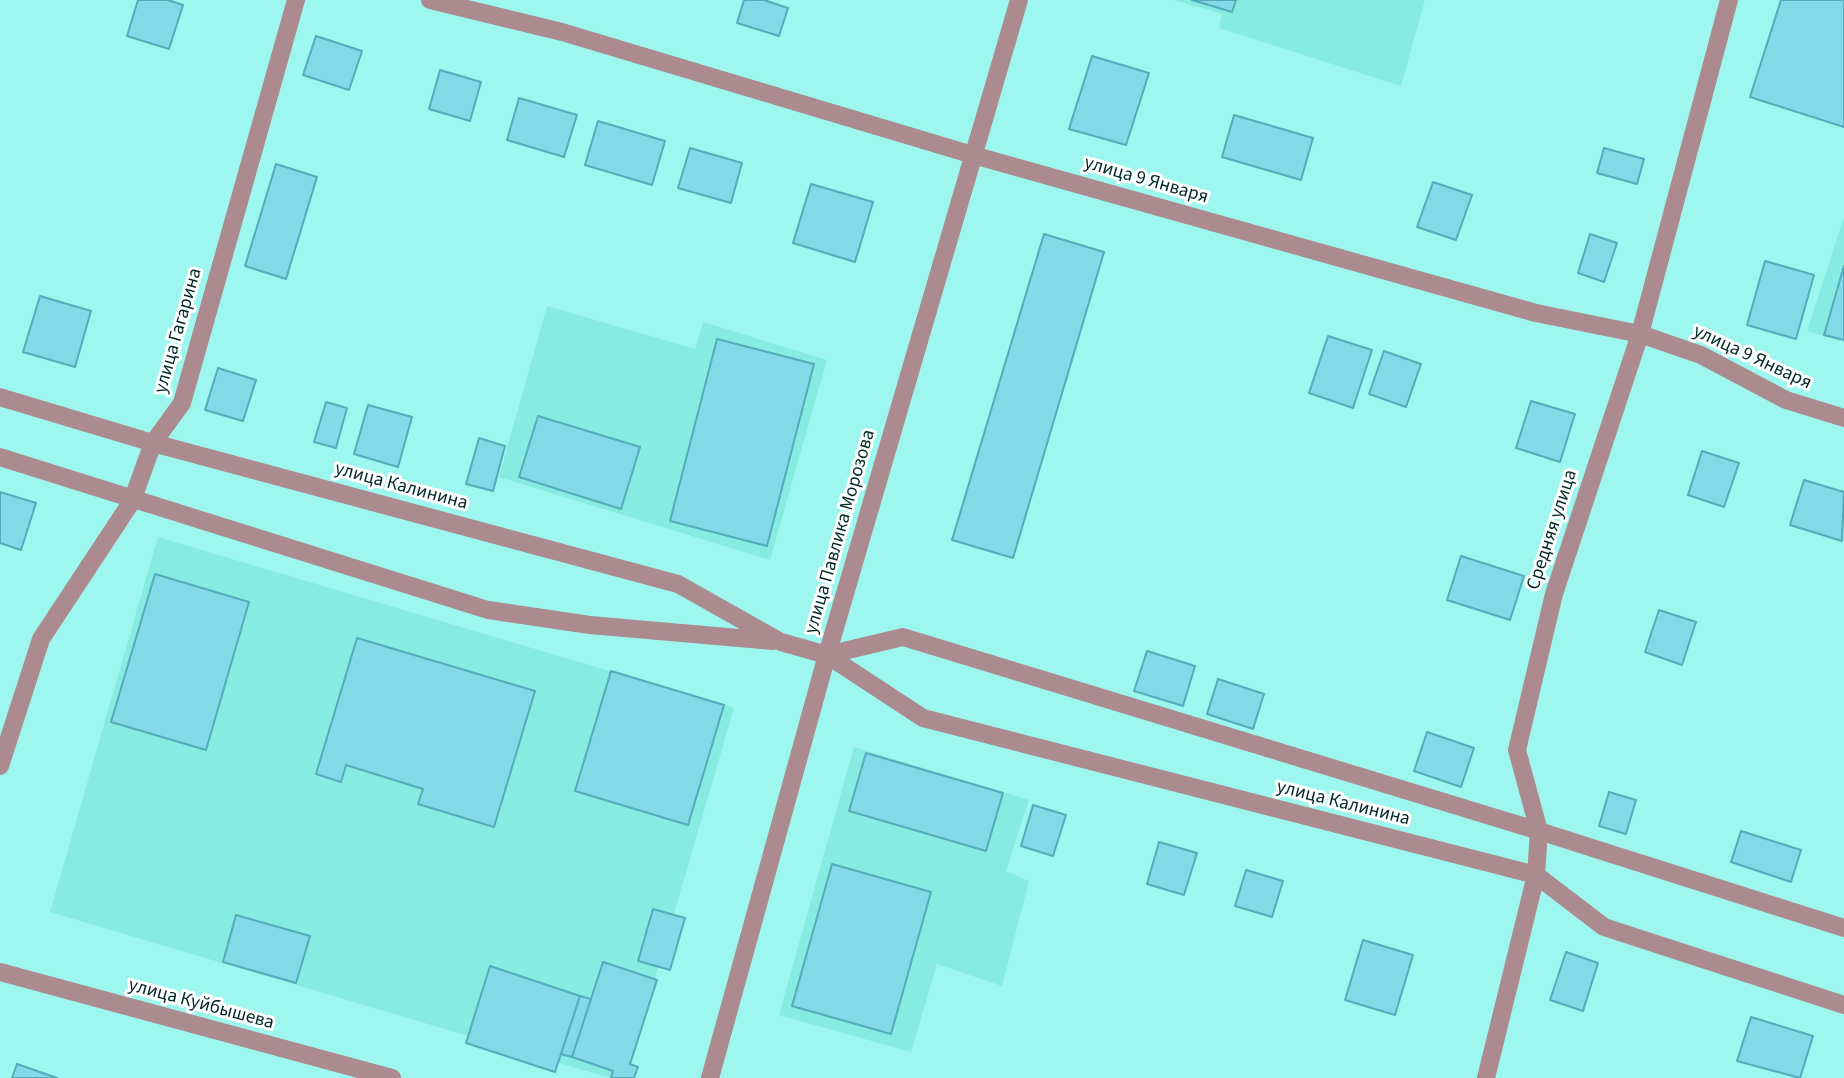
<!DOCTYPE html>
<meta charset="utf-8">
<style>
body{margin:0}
canvas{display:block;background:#9df7ee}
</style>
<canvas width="1844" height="1078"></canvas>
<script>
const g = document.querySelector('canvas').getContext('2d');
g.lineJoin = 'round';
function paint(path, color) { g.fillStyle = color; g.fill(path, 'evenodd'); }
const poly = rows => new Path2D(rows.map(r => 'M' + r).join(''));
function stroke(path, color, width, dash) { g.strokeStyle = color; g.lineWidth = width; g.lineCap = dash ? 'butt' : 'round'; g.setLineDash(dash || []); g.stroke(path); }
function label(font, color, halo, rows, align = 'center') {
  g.font = font + ' "Source Sans 3",sans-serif'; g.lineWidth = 6; g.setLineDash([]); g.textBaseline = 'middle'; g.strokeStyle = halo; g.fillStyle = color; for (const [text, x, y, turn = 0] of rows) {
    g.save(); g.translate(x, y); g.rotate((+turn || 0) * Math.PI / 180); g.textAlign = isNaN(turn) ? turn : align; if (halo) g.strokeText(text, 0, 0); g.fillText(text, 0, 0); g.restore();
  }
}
const built = poly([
 [1174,0,1425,0,1401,86,1219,28,1222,14],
 [1844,217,1844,342,1807,331],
 [547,306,695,349,703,322,827,360,770,560,499,477],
 [158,537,734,708,626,1078,610,1078,50,912],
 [854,747,1029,800,1006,871,1029,881,1002,986,937,964,911,1052,779,1015]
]);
const building = poly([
 [138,0,168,0,183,5,169,49,127,36,138,0],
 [744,0,764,0,788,8,779,36,737,23,744,0],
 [1192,0,1236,0,1232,12,1192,0],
 [1781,0,1844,0,1844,127,1750,97,1781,0],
 [316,36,362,51,349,90,303,75,316,36],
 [1092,56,1149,73,1126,145,1069,129,1092,56],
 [440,70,481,82,470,121,429,109,440,70],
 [519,98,577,115,564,157,507,140,519,98],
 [1234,115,1313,138,1301,180,1222,157,1234,115],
 [598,121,665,141,652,185,585,165,598,121],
 [690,148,742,163,731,203,678,188,690,148],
 [1604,148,1644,159,1637,184,1597,173,1604,148],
 [276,164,317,177,286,279,245,266,276,164],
 [1433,182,1472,195,1456,240,1417,227,1433,182],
 [811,184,873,202,855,262,793,243,811,184],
 [1044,234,1104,252,1013,558,952,540,1044,234],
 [1590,234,1617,243,1604,282,1578,273,1590,234],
 [1765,261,1814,275,1796,339,1747,325,1765,261],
 [1844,266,1844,340,1824,335,1844,266],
 [40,296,91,311,75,367,23,352,40,296],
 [1328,336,1372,350,1353,408,1309,393,1328,336],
 [717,339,814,364,767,546,670,521,717,339],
 [1384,351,1421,364,1406,407,1369,394,1384,351],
 [218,368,256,380,243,421,205,410,218,368],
 [1531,401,1575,414,1560,462,1516,448,1531,401],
 [326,402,347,408,336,448,314,442,326,402],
 [368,405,412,417,398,467,354,454,368,405],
 [538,416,640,447,621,509,519,477,538,416],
 [479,438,505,446,493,491,466,484,479,438],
 [1702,451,1739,463,1724,507,1688,495,1702,451],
 [1804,480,1844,492,1842,541,1790,525,1804,480],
 [0,492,36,503,21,550,0,543,0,492],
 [1461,556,1524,576,1510,620,1447,600,1461,556],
 [155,574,249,602,206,750,111,722,155,574],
 [1659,610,1696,622,1682,665,1645,652,1659,610],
 [357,638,535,691,494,827,418,804,423,789,346,765,341,782,316,774,357,638],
 [1147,651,1195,666,1183,706,1134,691,1147,651],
 [611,671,724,705,688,825,575,791,611,671],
 [1218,679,1264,694,1253,729,1207,714,1218,679],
 [1427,732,1474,748,1461,787,1414,771,1427,732],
 [866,753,1003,793,986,851,849,811,866,753],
 [1609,792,1636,800,1626,834,1599,826,1609,792],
 [1033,805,1066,815,1053,856,1021,846,1033,805],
 [1741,831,1801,850,1791,882,1731,862,1741,831],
 [1159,842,1197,853,1184,895,1147,884,1159,842],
 [832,864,931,892,891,1034,792,1006,832,864],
 [1246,870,1283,881,1272,917,1235,906,1246,870],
 [653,909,685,918,670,970,638,961,653,909],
 [236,915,310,936,296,983,223,962,236,915],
 [1363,940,1413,955,1395,1015,1345,1000,1363,940],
 [1566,952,1598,963,1583,1011,1550,1000,1566,952],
 [603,962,657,980,630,1064,638,1067,634,1078,611,1078,613,1071,572,1057,603,962],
 [490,966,580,996,555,1072,466,1043,490,966],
 [580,996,591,999,572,1057,561,1054,580,996],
 [1751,1017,1813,1036,1800,1078,1737,1061,1751,1017],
 [17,1064,57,1078,12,1078,17,1064]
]);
const street = poly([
 [430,0,562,32,973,155,1536,313,1640,334,1701,355,1786,400,1844,418],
 [0,397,153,443,678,584,781,642,827,655,903,637,1539,831,1844,928],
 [0,457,488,610,590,625,773,641],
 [827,655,923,718,1536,875,1604,927,1844,1005],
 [0,766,41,639,132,501,153,443,182,403,296,0],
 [0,972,392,1078],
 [710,1078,827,655,1019,0],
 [1486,1078,1536,875,1539,831,1517,750,1554,594,1640,334,1729,0]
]);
const streetNames = [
 ["улица 9 Января",1146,181,16],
 ["улица Гагарина",179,331,-74],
 ["улица 9 Января",1752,358,25],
 ["улица Калинина",401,487,15],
 ["Средняя улица",1553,530,-72],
 ["улица Павлика Морозова",841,532,-74],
 ["улица Калинина",1343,804,14],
 ["улица Куйбышева",201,1005,15]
];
paint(built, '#86ebe1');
paint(building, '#81dae6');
stroke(building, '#53acb9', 2);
stroke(street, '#ab8b90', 18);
label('19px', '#002926', '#fff', streetNames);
</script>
